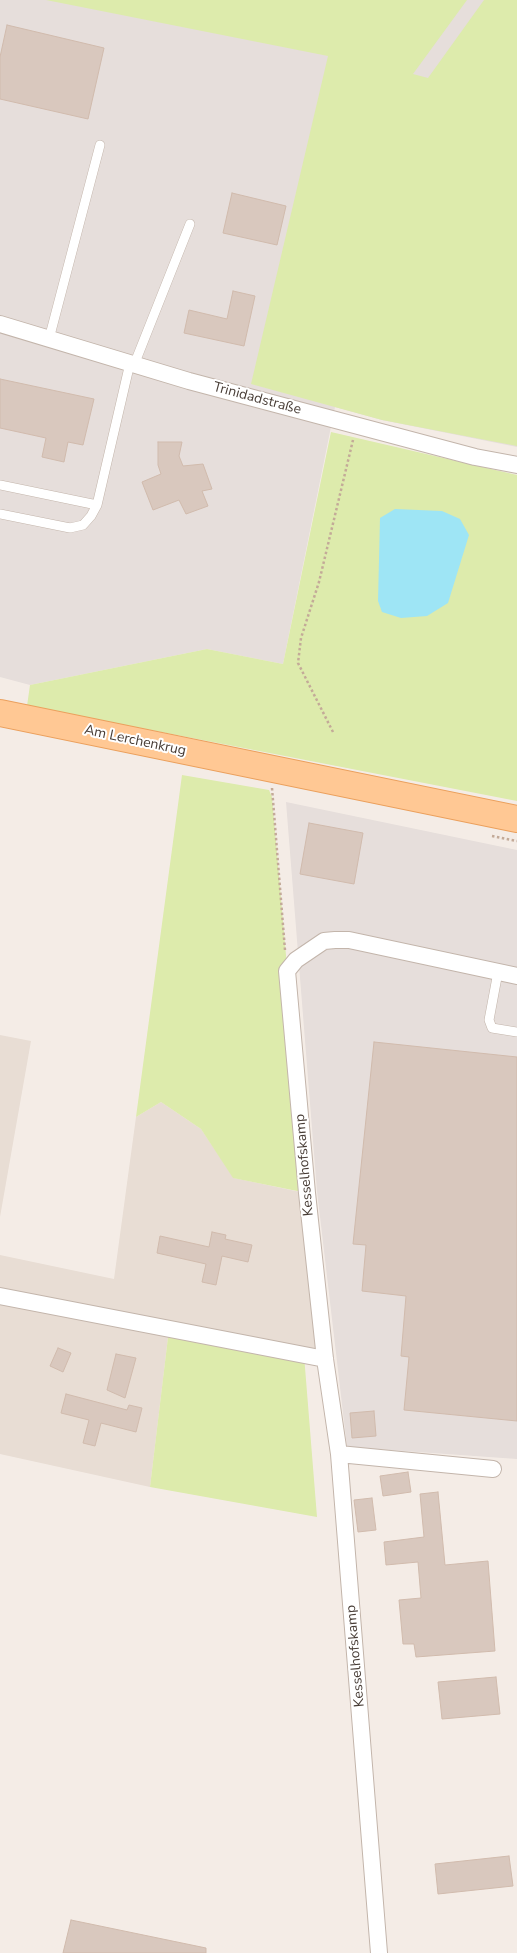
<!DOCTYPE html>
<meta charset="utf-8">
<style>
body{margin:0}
canvas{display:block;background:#f4ece6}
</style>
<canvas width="517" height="1953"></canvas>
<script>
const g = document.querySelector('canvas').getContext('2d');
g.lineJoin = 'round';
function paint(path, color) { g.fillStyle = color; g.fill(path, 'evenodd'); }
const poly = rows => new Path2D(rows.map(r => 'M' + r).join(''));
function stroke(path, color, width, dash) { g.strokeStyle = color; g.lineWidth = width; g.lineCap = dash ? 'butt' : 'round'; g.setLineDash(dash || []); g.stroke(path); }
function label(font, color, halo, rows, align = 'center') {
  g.font = font + ' "Nunito Sans",sans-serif'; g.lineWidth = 4; g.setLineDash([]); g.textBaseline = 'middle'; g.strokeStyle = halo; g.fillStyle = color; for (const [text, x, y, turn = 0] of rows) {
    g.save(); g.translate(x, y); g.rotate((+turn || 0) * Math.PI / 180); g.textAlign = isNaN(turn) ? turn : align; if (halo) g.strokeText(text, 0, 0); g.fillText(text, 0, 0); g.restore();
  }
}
const residential = poly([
 [0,1035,31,1041,0,1217],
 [161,1102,201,1129,234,1178,305,1193,325,1358,169,1329,150,1487,0,1454,0,1255,114,1279,136,1117]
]);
const industrial = poly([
 [0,0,517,0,517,447,382,420,335,407,283,664,207,649,30,685,0,677],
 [286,802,517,850,517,1459,347,1447,317,1191]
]);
const green = poly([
 [46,0,467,0,413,74,428,78,484,0,517,0,517,446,382,420,251,384,328,56],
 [331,432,517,475,517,801,27,706,30,685,207,649,283,664],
 [182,775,269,790,272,797,307,1193,233,1178,201,1129,161,1102,136,1117],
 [169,1329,304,1355,317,1517,150,1487]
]);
const water = poly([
 [395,509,442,511,460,519,469,535,448,603,427,616,401,618,382,612,378,601,380,518]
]);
const building = poly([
 [7,25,104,48,88,119,0,99,0,57,7,25],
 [232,193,286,206,277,245,223,233,232,193],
 [233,291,255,296,244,346,184,333,189,310,227,319,233,291],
 [0,379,94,399,83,445,68,442,64,462,42,457,46,438,0,428,0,379],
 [158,442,182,442,179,456,183,466,203,464,212,489,202,491,208,506,186,514,179,500,153,510,142,482,161,474,158,465,158,442],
 [309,823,363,833,354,884,300,874,309,823],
 [374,1042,517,1057,517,1421,404,1410,409,1357,401,1356,406,1296,362,1291,366,1245,353,1244,374,1042],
 [212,1232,226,1235,225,1239,252,1245,248,1262,222,1256,216,1285,202,1282,206,1264,157,1253,160,1236,209,1247,212,1232],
 [58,1348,71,1353,63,1372,50,1366,58,1348],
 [116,1354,136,1358,125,1398,107,1390,116,1354],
 [66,1394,127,1410,129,1405,142,1408,136,1432,101,1423,95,1446,83,1443,89,1420,61,1413,66,1394],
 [374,1411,376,1436,352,1438,350,1413,374,1411],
 [408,1472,411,1492,383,1496,380,1476,408,1472],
 [438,1492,445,1565,488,1561,495,1651,416,1657,414,1644,403,1644,399,1600,421,1598,418,1562,386,1565,384,1542,424,1537,420,1494,438,1492],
 [372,1498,376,1530,358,1532,354,1500,372,1498],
 [496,1677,500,1714,442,1719,438,1682,496,1677],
 [509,1856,513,1886,438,1894,435,1864,509,1856],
 [71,1920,206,1948,206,1953,63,1953,71,1920]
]);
const path = poly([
 [333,732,298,663,301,638,319,582,353,440],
 [272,788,285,950],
 [492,836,517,841]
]);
const service = poly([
 [49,339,100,145],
 [134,365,190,224],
 [0,485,97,505],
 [0,514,70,528,83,525,91,516,97,505,130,363],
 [498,972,489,1020,492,1028,517,1032]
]);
const minor = poly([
 [0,324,189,381,475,457,517,465],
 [0,1296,325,1359],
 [339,1454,493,1469],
 [379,1953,339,1454,325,1359,307,1193,287,971,296,960,324,941,335,940,349,940,517,976]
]);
const primary = poly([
 [0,713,517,819]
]);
const streetNames = [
 ["Trinidadstraße",257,399,15],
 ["Am Lerchenkrug",135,741,12],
 ["Kesselhofskamp",305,1165,-95],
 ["Kesselhofskamp",356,1656,-95]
];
paint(residential, '#e8ddd4');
paint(industrial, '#e6dedb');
paint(green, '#ddebac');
paint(water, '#9ee5f5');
paint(building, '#d9c8be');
stroke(building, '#d1bbad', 1);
stroke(service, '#c3b5ab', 10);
stroke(minor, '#c3b5ab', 18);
stroke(primary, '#eba05d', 28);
stroke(path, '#c3aa98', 2.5, [2.5, 2.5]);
stroke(service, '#fff', 9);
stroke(minor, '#fff', 16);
stroke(primary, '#ffc894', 26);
label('14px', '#473c35', '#fff', streetNames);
</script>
